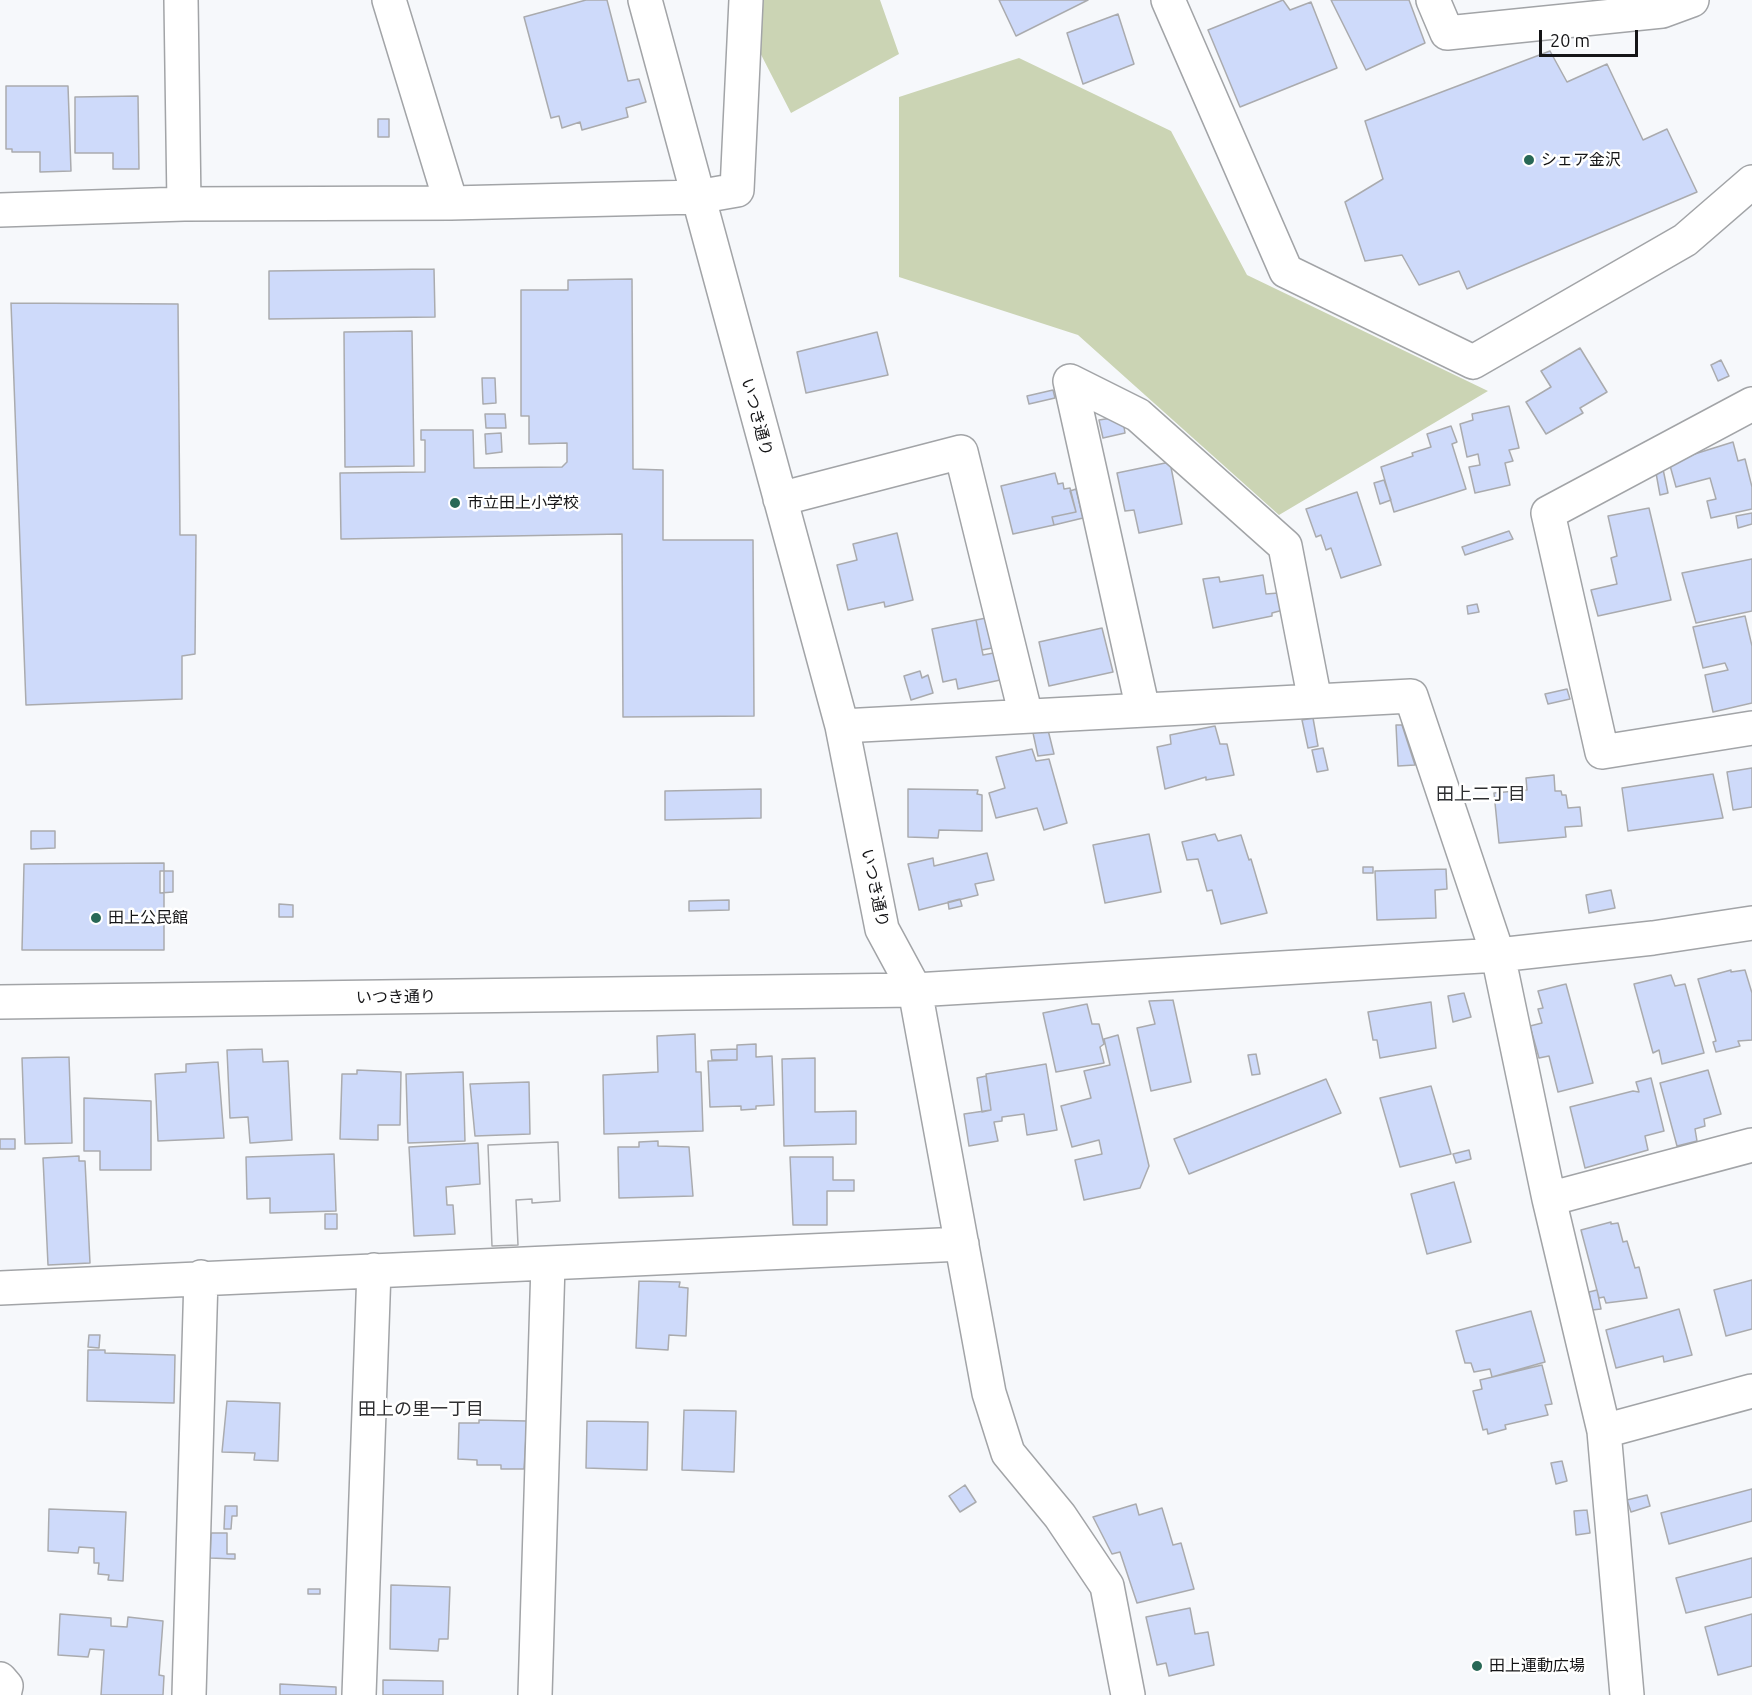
<!DOCTYPE html>
<meta charset="utf-8">
<style>
body{margin:0}
#map{position:relative;width:1752px;height:1695px;overflow:hidden;background:#f6f8fb;font-family:Ubuntu,sans-serif}
canvas{display:block}
.scale{position:absolute;left:1539px;top:30px;width:99px;height:27px;box-sizing:border-box;border:3px solid #151517;border-top:0;padding-left:8px;font-size:18px;line-height:21px;white-space:nowrap;color:#151517;-webkit-text-stroke:4px #fff;paint-order:stroke}
</style>
<div id="map">
<canvas width="1752" height="1695"></canvas>
<div class="scale">20 m</div>
</div>
<script>
const g = document.querySelector('canvas').getContext('2d');
g.lineJoin = 'round';
function paint(path, color) { g.fillStyle = color; g.fill(path, 'evenodd'); }
const poly = rows => new Path2D(rows.map(r => 'M' + r).join(''));
function stroke(path, color, width, dash) { g.strokeStyle = color; g.lineWidth = width; g.lineCap = dash ? 'butt' : 'round'; g.setLineDash(dash || []); g.stroke(path); }
function label(font, color, halo, rows, align = 'center') {
  g.font = font + ' Ubuntu,"Noto Sans JP",sans-serif'; g.lineWidth = 5; g.setLineDash([]); g.textBaseline = 'middle'; g.strokeStyle = halo; g.fillStyle = color; for (const [text, x, y, turn = 0] of rows) {
    g.save(); g.translate(x, y); g.rotate((+turn || 0) * Math.PI / 180); g.textAlign = isNaN(turn) ? turn : align; if (halo) g.strokeText(text, 0, 0); g.fillText(text, 0, 0); g.restore();
  }
}
const green = poly([
 [733,0,880,0,899,54,791,113],
 [1019,58,1171,131,1247,275,1488,391,1279,515,1078,335,899,277,899,97]
]);
const building = poly([
 [586,0,607,0,628,81,639,79,646,102,626,108,628,117,582,130,580,122,562,128,559,116,551,118,524,17,586,0],
 [999,0,1088,0,1016,36,999,0],
 [1283,0,1290,10,1311,2,1337,68,1240,107,1208,30,1283,0],
 [1331,0,1409,0,1425,43,1366,70,1331,0],
 [1118,14,1134,64,1083,84,1067,33,1118,14],
 [1550,51,1567,82,1607,64,1643,140,1667,129,1697,192,1467,289,1459,271,1419,285,1402,255,1365,261,1345,202,1383,179,1365,121,1550,51],
 [6,86,68,86,71,171,40,172,40,152,12,152,12,149,6,149,6,86],
 [138,96,139,169,113,169,113,153,75,153,75,97,138,96],
 [378,119,389,119,389,137,378,137,378,119],
 [434,269,435,317,269,319,269,271,434,269],
 [632,279,633,469,663,470,663,540,753,540,754,716,623,717,622,534,341,539,340,473,425,472,425,440,421,440,421,430,473,430,474,468,562,467,567,462,567,443,529,444,529,416,521,416,521,290,568,290,568,280,632,279],
 [11,303,178,304,180,535,196,535,195,654,182,656,182,699,26,705,11,303],
 [412,331,414,466,345,467,344,332,412,331],
 [877,332,888,375,806,393,797,352,877,332],
 [1580,348,1607,392,1580,408,1583,413,1546,434,1526,402,1551,387,1541,371,1580,348],
 [1721,360,1729,376,1718,381,1711,365,1721,360],
 [482,378,495,378,496,403,483,404,482,378],
 [1053,390,1055,398,1029,404,1027,396,1053,390],
 [1509,406,1519,448,1509,450,1513,461,1505,463,1510,485,1475,493,1469,467,1480,465,1478,454,1467,457,1460,424,1473,420,1472,414,1509,406],
 [485,414,505,414,506,428,486,428,485,414],
 [1112,418,1124,427,1125,433,1103,438,1099,420,1112,418],
 [1451,426,1457,442,1452,444,1466,489,1394,512,1381,467,1413,456,1412,453,1431,447,1427,434,1451,426],
 [501,433,502,452,486,454,485,434,501,433],
 [1733,442,1738,461,1745,459,1752,487,1752,509,1711,518,1707,501,1716,499,1710,478,1676,487,1669,462,1733,442],
 [1170,462,1182,524,1139,533,1134,510,1125,511,1117,473,1170,462],
 [1663,469,1668,493,1660,495,1656,473,1663,469],
 [1055,473,1058,484,1063,483,1064,489,1070,488,1076,512,1052,517,1054,525,1013,534,1001,486,1055,473],
 [1384,480,1391,500,1380,504,1374,483,1384,480],
 [1076,489,1083,518,1054,525,1052,517,1076,512,1070,491,1076,489],
 [1357,492,1381,565,1341,578,1331,548,1326,550,1321,535,1316,537,1306,509,1357,492],
 [1649,508,1671,600,1598,616,1591,590,1617,584,1611,558,1617,556,1608,516,1649,508],
 [1752,513,1752,524,1738,528,1736,516,1752,513],
 [1509,531,1513,539,1465,555,1462,547,1509,531],
 [897,533,913,600,885,607,884,602,848,610,837,565,857,560,853,544,897,533],
 [1752,559,1752,611,1696,623,1682,573,1752,559],
 [1263,575,1266,594,1278,593,1283,610,1272,613,1272,616,1213,628,1203,579,1219,577,1220,582,1263,575],
 [1477,604,1479,612,1468,614,1467,606,1477,604],
 [1745,616,1752,646,1752,703,1713,712,1705,675,1728,670,1725,663,1703,668,1693,627,1745,616],
 [991,617,997,647,982,650,976,620,991,617],
 [976,620,983,655,999,652,1005,679,958,689,956,679,943,682,932,629,976,620],
 [1102,628,1113,672,1049,686,1039,642,1102,628],
 [920,671,922,678,928,675,933,693,911,700,904,676,920,671],
 [1567,689,1570,699,1548,704,1545,694,1567,689],
 [1313,718,1318,746,1308,748,1302,720,1313,718],
 [1396,725,1402,725,1415,765,1398,766,1396,725],
 [1215,726,1220,744,1227,744,1234,775,1206,780,1206,777,1165,789,1157,747,1171,744,1170,735,1215,726],
 [1048,730,1054,754,1038,756,1033,733,1048,730],
 [1323,748,1328,770,1317,772,1312,750,1323,748],
 [1032,749,1036,761,1049,759,1067,823,1044,830,1037,808,996,818,989,793,1005,788,996,757,1032,749],
 [1752,768,1752,807,1733,810,1727,772,1752,768],
 [1713,774,1723,818,1628,831,1622,788,1713,774],
 [1554,775,1555,791,1561,791,1562,795,1566,795,1568,808,1580,807,1582,826,1565,827,1566,837,1499,843,1494,793,1527,790,1526,778,1554,775],
 [761,789,761,818,665,820,665,791,761,789],
 [908,789,978,790,977,794,982,795,982,831,939,830,938,838,908,837,908,789],
 [31,831,55,831,55,848,31,849,31,831],
 [1149,834,1161,892,1105,903,1093,845,1149,834],
 [1215,834,1218,841,1241,835,1249,860,1251,859,1267,913,1221,924,1212,890,1207,891,1198,859,1187,860,1182,842,1215,834],
 [987,853,994,880,975,884,978,895,919,910,908,864,933,858,934,866,987,853],
 [164,863,164,950,22,950,24,864,164,863],
 [1363,867,1373,867,1373,873,1363,873,1363,867],
 [1446,869,1447,889,1435,890,1436,918,1377,920,1375,871,1446,869],
 [160,871,173,871,173,892,160,893,160,871],
 [1611,890,1615,908,1589,913,1586,895,1611,890],
 [960,899,962,906,949,909,948,902,960,899],
 [729,900,729,910,689,911,689,901,729,900],
 [279,904,293,905,293,917,279,917,279,904],
 [1731,970,1731,972,1745,970,1752,993,1752,1040,1738,1041,1740,1046,1716,1052,1713,1042,1716,1041,1698,979,1731,970],
 [1671,975,1675,986,1685,984,1704,1053,1662,1064,1659,1050,1653,1053,1634,984,1671,975],
 [1566,984,1593,1083,1558,1092,1549,1056,1539,1058,1530,1026,1542,1023,1538,1009,1543,1008,1538,991,1566,984],
 [1464,993,1471,1017,1453,1022,1448,996,1464,993],
 [1173,1000,1191,1082,1151,1091,1137,1028,1155,1024,1149,1001,1173,1000],
 [1431,1002,1436,1048,1380,1058,1377,1040,1373,1040,1368,1012,1431,1002],
 [1087,1004,1092,1024,1099,1024,1104,1044,1100,1047,1104,1063,1056,1072,1043,1013,1087,1004],
 [695,1034,696,1072,701,1072,703,1131,604,1134,603,1075,658,1072,657,1036,695,1034],
 [1118,1035,1149,1166,1140,1188,1084,1200,1075,1160,1102,1154,1099,1140,1072,1147,1061,1106,1091,1098,1084,1071,1110,1065,1104,1039,1118,1035],
 [756,1044,756,1057,772,1056,774,1105,756,1106,756,1109,741,1110,741,1106,710,1107,708,1061,737,1060,737,1045,756,1044],
 [262,1049,263,1062,288,1061,292,1140,250,1143,248,1117,230,1118,227,1050,262,1049],
 [737,1049,737,1060,712,1060,711,1050,737,1049],
 [1256,1054,1260,1074,1252,1075,1248,1055,1256,1054],
 [69,1057,72,1143,25,1144,22,1058,69,1057],
 [815,1058,815,1112,856,1111,856,1144,784,1146,782,1059,815,1058],
 [218,1062,224,1138,158,1141,155,1074,186,1072,186,1064,218,1062],
 [1046,1064,1057,1130,1027,1135,1024,1114,1002,1117,1002,1121,994,1122,998,1141,969,1146,964,1114,991,1110,986,1074,1046,1064],
 [357,1070,401,1072,400,1125,378,1125,378,1140,340,1139,342,1074,357,1074,357,1070],
 [1708,1070,1721,1114,1704,1119,1705,1126,1695,1129,1697,1141,1677,1146,1660,1083,1708,1070],
 [463,1072,465,1141,408,1143,406,1074,463,1072],
 [986,1076,991,1110,982,1112,977,1078,986,1076],
 [1651,1078,1664,1131,1645,1136,1648,1150,1585,1168,1570,1107,1633,1091,1639,1092,1636,1082,1651,1078],
 [1326,1079,1341,1113,1189,1174,1174,1139,1326,1079],
 [529,1082,530,1134,475,1136,470,1084,529,1082],
 [1431,1086,1451,1154,1400,1167,1380,1098,1431,1086],
 [84,1098,151,1101,151,1170,100,1170,100,1151,84,1151,84,1098],
 [0,1139,15,1139,15,1149,0,1149,0,1139],
 [658,1141,658,1146,689,1147,693,1196,619,1198,618,1147,639,1147,639,1142,658,1141],
 [558,1142,560,1201,532,1203,532,1199,516,1200,518,1245,492,1246,488,1145,558,1142],
 [558,1142,560,1201,532,1203,532,1199,516,1200,518,1245,492,1246,488,1145,558,1142],
 [478,1143,480,1184,446,1187,447,1205,453,1205,455,1234,414,1236,409,1147,478,1143],
 [1469,1150,1471,1159,1456,1163,1453,1154,1469,1150],
 [334,1154,336,1211,270,1213,270,1198,247,1199,246,1157,334,1154],
 [79,1156,79,1161,85,1161,90,1263,48,1265,43,1158,79,1156],
 [790,1157,833,1157,833,1180,854,1180,854,1191,827,1191,827,1225,793,1225,790,1157],
 [1454,1182,1471,1242,1427,1254,1411,1194,1454,1182],
 [325,1214,337,1214,337,1229,325,1229,325,1214],
 [1611,1222,1611,1224,1618,1223,1623,1242,1627,1241,1635,1268,1639,1267,1647,1298,1606,1303,1604,1297,1599,1298,1581,1230,1611,1222],
 [1752,1280,1752,1329,1726,1336,1714,1290,1752,1280],
 [639,1281,680,1282,679,1287,688,1288,686,1336,669,1335,668,1350,636,1348,639,1281],
 [1597,1290,1601,1309,1592,1310,1589,1292,1597,1290],
 [1679,1309,1692,1355,1664,1362,1663,1356,1616,1368,1606,1330,1679,1309],
 [1531,1311,1545,1362,1492,1377,1490,1369,1474,1372,1471,1363,1465,1363,1456,1331,1531,1311],
 [89,1335,100,1335,99,1348,88,1347,89,1335],
 [88,1350,105,1350,105,1353,175,1355,174,1403,87,1401,88,1350],
 [1542,1365,1552,1404,1545,1405,1548,1415,1505,1425,1506,1429,1488,1434,1487,1429,1483,1430,1473,1391,1482,1389,1480,1380,1542,1365],
 [227,1401,280,1403,278,1461,254,1460,255,1453,222,1452,227,1401],
 [684,1410,736,1411,734,1472,682,1470,684,1410],
 [479,1420,527,1421,524,1469,501,1469,501,1465,477,1465,477,1460,458,1459,459,1423,479,1423,479,1420],
 [587,1421,648,1422,647,1470,586,1468,587,1421],
 [1562,1461,1567,1481,1556,1484,1551,1463,1562,1461],
 [965,1485,976,1502,960,1512,949,1496,965,1485],
 [1752,1489,1752,1521,1669,1544,1661,1513,1752,1489],
 [1647,1495,1650,1506,1631,1512,1627,1500,1647,1495],
 [1136,1504,1139,1515,1162,1508,1173,1545,1181,1543,1194,1589,1137,1603,1120,1552,1112,1554,1093,1517,1136,1504],
 [225,1506,237,1506,237,1516,232,1516,231,1529,224,1529,225,1506],
 [49,1509,126,1512,123,1581,108,1580,109,1575,98,1574,99,1563,94,1563,94,1548,79,1547,78,1553,48,1551,49,1509],
 [1587,1510,1590,1533,1576,1535,1574,1511,1587,1510],
 [211,1533,227,1533,227,1554,235,1554,235,1559,210,1558,211,1533],
 [1752,1558,1752,1597,1686,1613,1676,1578,1752,1558],
 [391,1585,450,1587,448,1639,439,1639,438,1651,390,1649,391,1585],
 [308,1589,320,1589,320,1594,308,1594,308,1589],
 [1190,1608,1195,1634,1208,1632,1214,1665,1169,1676,1166,1663,1157,1665,1146,1617,1190,1608],
 [60,1614,111,1618,111,1626,127,1627,128,1617,163,1621,159,1675,164,1676,163,1695,101,1695,104,1650,90,1649,88,1657,58,1655,60,1614],
 [1752,1614,1752,1666,1718,1675,1705,1627,1752,1614],
 [383,1680,443,1681,443,1695,383,1695,383,1680],
 [280,1684,336,1687,336,1695,280,1695,280,1684]
]);
const minor = poly([
 [181,0,184,204],
 [389,0,451,203],
 [645,0,842,726,882,929,915,990,989,1393,1008,1453,1060,1516,1107,1586,1128,1695],
 [1168,0,1286,271,1473,362,1685,240,1752,182],
 [1433,0,1447,33,1662,11,1692,0],
 [0,210,184,204,451,203,697,197,737,190,746,0],
 [1752,404,1548,513,1602,752,1752,728],
 [780,499,961,452,1026,716],
 [1143,710,1070,381,1138,415,1285,546,1315,701],
 [842,726,1411,696,1498,955,1549,1199,1604,1431,1627,1695],
 [0,1002,915,990,1498,955,1653,938,1752,923],
 [1549,1199,1752,1145],
 [0,1288,962,1244],
 [1604,1431,1752,1391],
 [0,1679,6,1686,4,1695],
 [189,1695,201,1277],
 [359,1695,374,1270],
 [535,1695,548,1264]
]);
const markers = [
 [1529,160,6,"#286856"],
 [455,503,6,"#286856"],
 [96,918,6,"#286856"],
 [1477,1666,6,"#286856"]
];
const poiNames = [
 ["シェア金沢",1541,160],
 ["市立田上小学校",467,503],
 ["田上公民館",108,918],
 ["田上運動広場",1489,1666]
];
const streetNames = [
 ["いつき通り",757,417,75],
 ["いつき通り",875,888,78],
 ["いつき通り",396,997,-1]
];
const neighbourhoodNames = [
 ["田上二丁目",1481,794],
 ["田上の里一丁目",421,1409]
];
paint(green, '#cbd4b4');
paint(building, '#cedafa');
stroke(building, '#aaabae', 1.5);
stroke(minor, '#a2a4a7', 36);
stroke(minor, '#fff', 33);
for (const [x, y, r, color] of markers) { const dot = new Path2D(); dot.arc(x, y, r, 0, 2 * Math.PI); g.fillStyle = color; g.fill(dot); stroke(dot, '#fff', 2); }
label('16px', '#151517', '#fff', poiNames, 'left');
label('16px', '#151517', '#fff', streetNames);
label('18px', '#2d2e30', '#fff', neighbourhoodNames);
</script>
